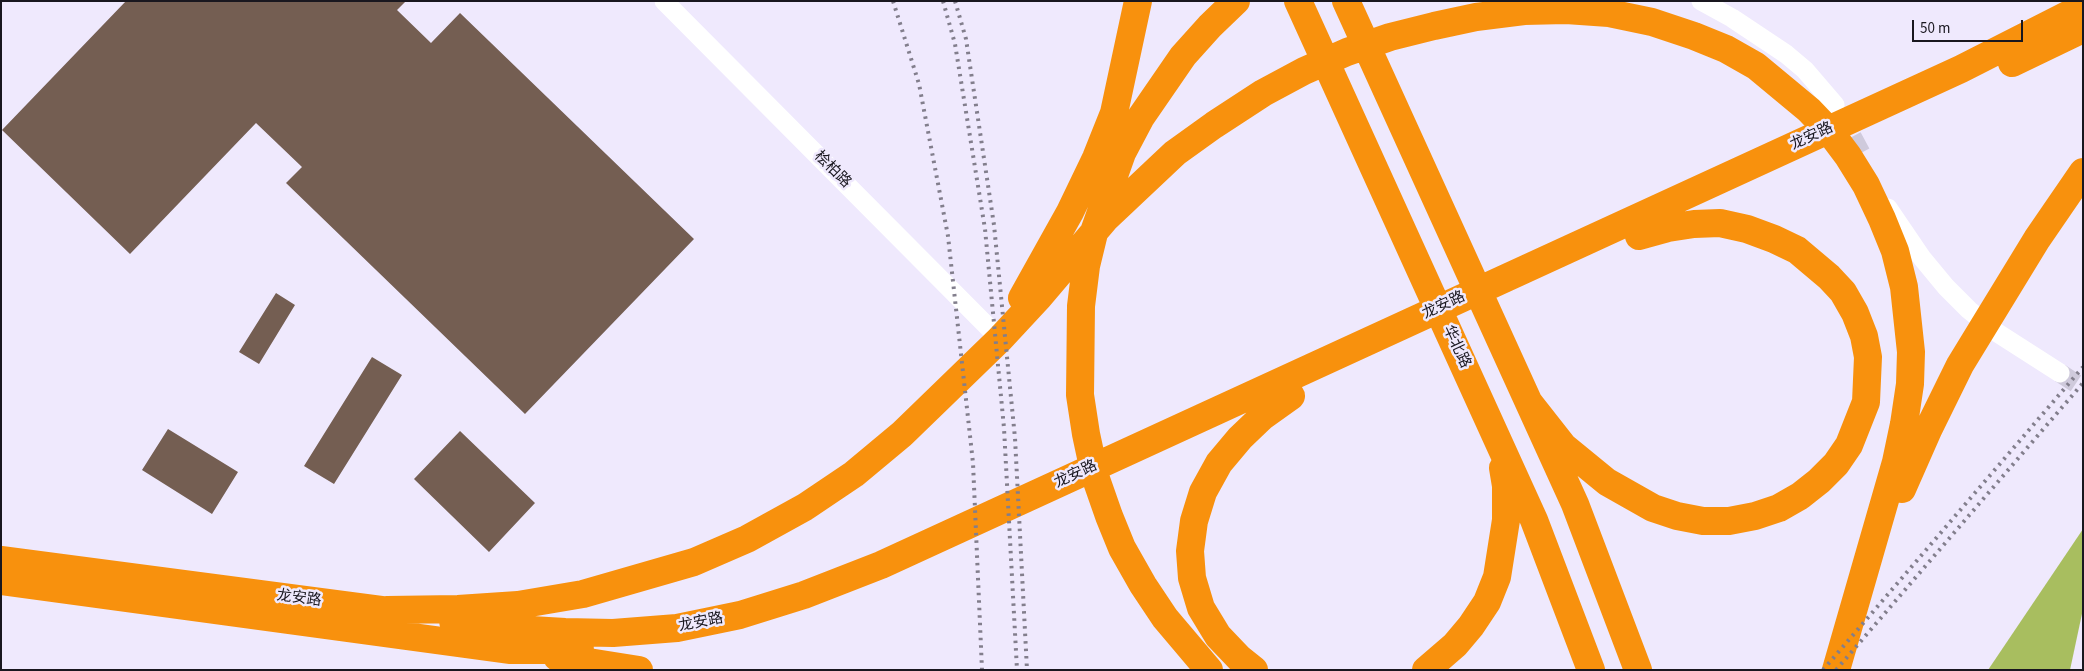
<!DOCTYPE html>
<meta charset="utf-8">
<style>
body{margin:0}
#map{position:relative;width:2084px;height:671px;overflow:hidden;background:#efe9fd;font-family:"Source Sans 3",sans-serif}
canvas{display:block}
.frame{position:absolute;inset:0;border:2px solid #19171f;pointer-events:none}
.scale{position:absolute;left:1912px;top:20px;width:111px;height:22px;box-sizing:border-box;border:2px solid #19171f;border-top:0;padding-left:6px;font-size:15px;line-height:18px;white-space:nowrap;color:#19171f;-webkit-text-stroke:4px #efe9fd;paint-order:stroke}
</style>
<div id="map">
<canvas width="2084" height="671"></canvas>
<div class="frame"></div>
<div class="scale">50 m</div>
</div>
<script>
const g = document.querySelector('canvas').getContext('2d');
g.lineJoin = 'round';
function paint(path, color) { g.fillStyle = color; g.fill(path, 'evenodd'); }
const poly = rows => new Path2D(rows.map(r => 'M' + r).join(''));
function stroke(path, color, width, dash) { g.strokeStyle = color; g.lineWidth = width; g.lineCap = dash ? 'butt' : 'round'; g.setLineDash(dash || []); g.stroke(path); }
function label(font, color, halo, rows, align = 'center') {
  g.font = font + ' "Source Sans 3","Noto Sans SC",sans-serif'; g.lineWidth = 5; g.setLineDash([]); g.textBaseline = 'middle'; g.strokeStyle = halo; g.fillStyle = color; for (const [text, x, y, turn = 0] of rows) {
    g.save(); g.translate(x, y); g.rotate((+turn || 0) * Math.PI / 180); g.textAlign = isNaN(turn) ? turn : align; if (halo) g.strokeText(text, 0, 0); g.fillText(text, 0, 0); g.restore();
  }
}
const forest = poly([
 [2083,529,2083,609,2070,670,1988,670]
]);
const building = poly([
 [126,1,406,1,397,10,431,43,460,13,694,239,525,414,286,183,302,167,256,123,130,254,2,130],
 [276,293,295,305,259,364,239,352],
 [372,357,402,375,334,484,304,466],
 [168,429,238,472,212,514,142,470],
 [460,431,535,503,489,552,414,479]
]);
const minorTunnel = poly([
 [1839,112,1861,153],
 [2060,373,2083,388]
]);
const minor = poly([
 [664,1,1000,339],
 [1701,1,1732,18,1786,54,1805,70,1835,105],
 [1888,208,1922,258,1946,287,1969,310,1996,332,2060,373]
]);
const highway = poly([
 [1298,1,1534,520,1591,670],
 [1346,1,1575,504,1638,670],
 [2012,63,2083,29],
 [1022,298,1070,212,1096,158,1114,113,1138,1],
 [1530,404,1563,446,1607,482,1653,508,1677,516,1703,521,1729,521,1755,516,1779,508,1800,496,1819,481,1836,464,1849,445,1866,402,1868,357,1864,336,1855,313,1843,292,1829,277,1797,250,1774,239,1747,229,1720,223,1694,224,1668,228,1639,236],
 [1902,489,1928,430,1960,365,2037,239,2083,172],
 [1,560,404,613],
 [1,581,509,650,580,650],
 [387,610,458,609,518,605,583,594,694,562,747,539,805,507,854,474,902,434,1000,339,1039,297,1106,218,1175,153,1214,125,1263,93,1304,71,1347,52,1390,37,1434,26,1476,17,1524,11,1566,10,1609,13,1652,22,1694,36,1726,49,1756,66,1809,110,1830,132,1848,156,1866,185,1882,219,1895,251,1904,287,1911,352,1910,384,1904,424,1896,462,1836,670],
 [453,621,514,629,565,632,613,633,677,628,740,615,804,595,881,565,1961,69,2083,7],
 [557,657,639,670],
 [1209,670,1165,618,1143,585,1122,548,1109,516,1095,476,1086,434,1080,395,1081,306,1086,266,1095,229,1122,153,1141,117,1183,56,1210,26,1236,1],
 [1254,670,1239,658,1218,636,1201,608,1192,578,1190,551,1194,521,1203,492,1219,463,1240,438,1263,416,1291,396],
 [1426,670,1455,645,1471,626,1487,602,1497,577,1506,520,1506,486,1503,468]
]);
const rail = poly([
 [893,1,919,84,948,236,973,463,982,670],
 [943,1,955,44,985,229,1004,428,1017,670],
 [955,1,966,39,994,225,1015,438,1027,670],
 [1823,670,2083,367],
 [1836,670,2083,383]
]);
const streetNames = [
 ["龙安路",1812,137,-25],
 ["桧柏路",832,170,45],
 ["龙安路",1444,306,-25],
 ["华北路",1456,347,65],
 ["龙安路",1076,475,-25],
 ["龙安路",299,599,7],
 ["龙安路",701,623,-11]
];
paint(forest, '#a8be5f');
paint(building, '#745e52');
stroke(minorTunnel, '#cfcadc', 19, [19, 9]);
stroke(minor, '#fff', 19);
stroke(highway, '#f8910d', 28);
stroke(rail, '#827e8c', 4, [2.5, 5]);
label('15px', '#19171f', '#efe9fd', streetNames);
</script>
